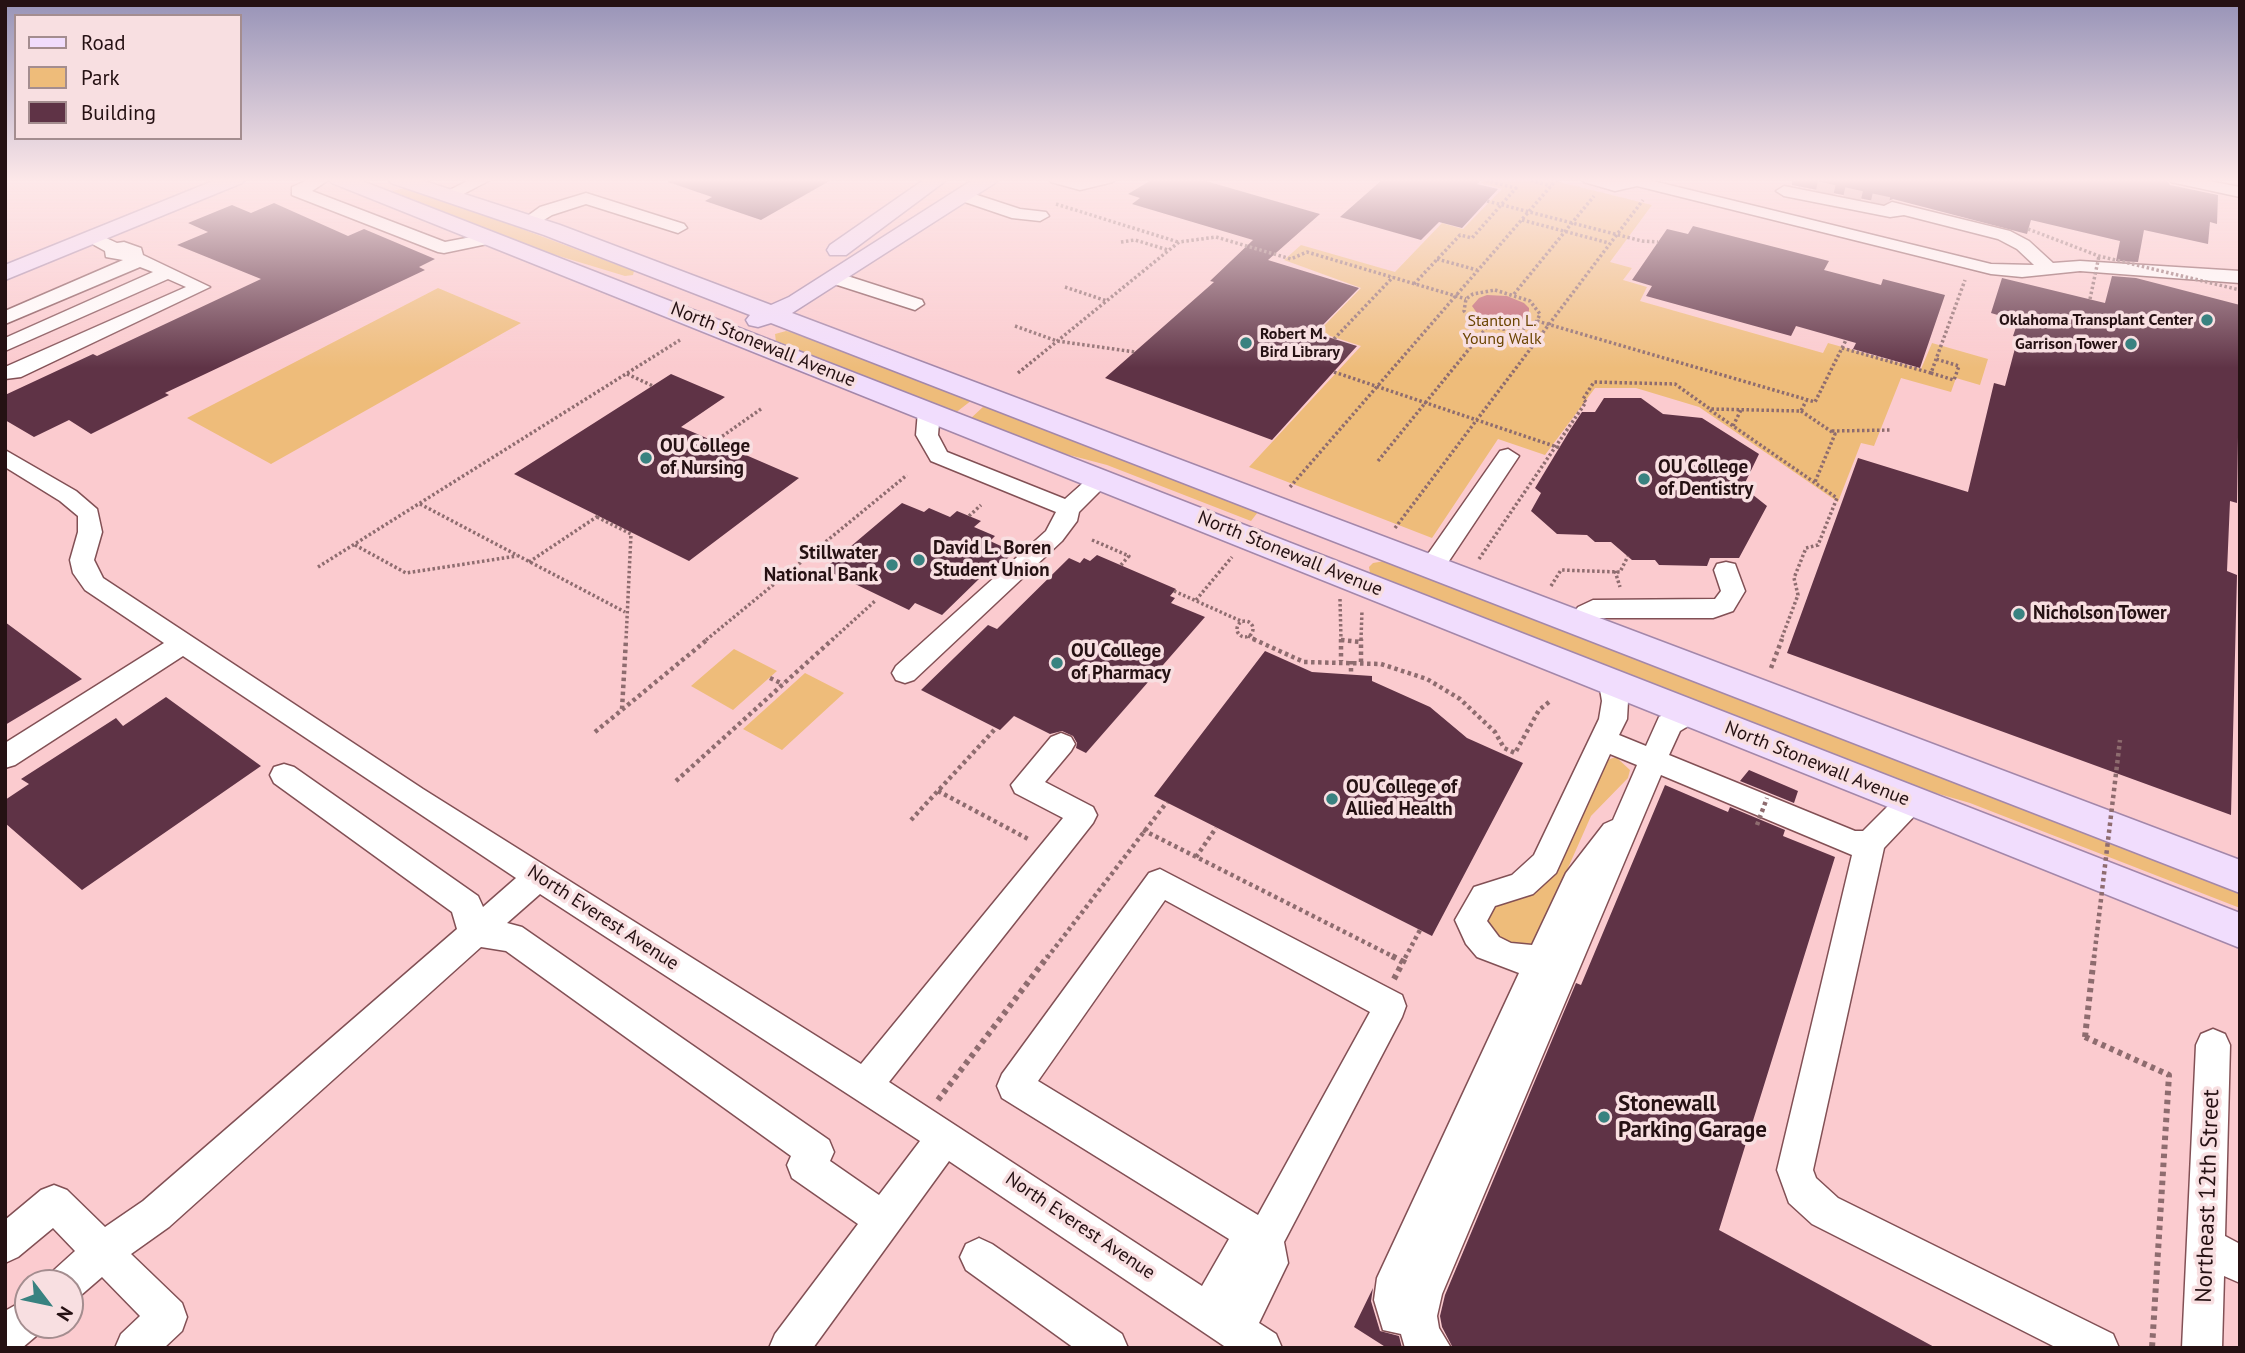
<!DOCTYPE html>
<style>
body{margin:0}
#map{position:relative;width:2245px;height:1353px;overflow:hidden;background:#fbcbcf;font-family:"PT Sans",sans-serif}
canvas{display:block}
.frame{position:absolute;inset:0;border:7px solid #251113;pointer-events:none}
.legend{position:absolute;left:14px;top:14px;width:228px;height:126px;box-sizing:border-box;background:#f8dfe1;border:2px solid #a48d8f;margin:0;padding:9px 12px;list-style:none;font-size:21px;color:#251113}
.legend li{display:flex;align-items:center;gap:14px;height:35px}
.legend b{width:35px;border:2px solid #a48d8f}
.north{position:absolute;left:14px;top:1269px;width:70px;height:70px;box-sizing:border-box;background:#f8dfe1;border:2px solid #a48d8f;border-radius:50%;rotate:122deg;font-size:19px;font-weight:700;line-height:28px;text-align:center;color:#251113}
.north::after{content:'';display:block;margin:auto;width:24px;height:32px;background:#398280;clip-path:polygon(50% 0,100% 100%,50% 72%,0 100%)}
</style>
<div id="map">
<canvas width="2245" height="1353"></canvas>
<div class="frame"></div>
<ul class="legend">
<li><b style="height:9px;background:#f1ddfd"></b>Road</li>
<li><b style="height:19px;background:#eebc7a"></b>Park</li>
<li><b style="height:19px;background:#5f3346"></b>Building</li>
</ul>
<div class="north">N</div>
</div>
<script>
const g = document.querySelector('canvas').getContext('2d');
g.lineJoin = 'round';
function paint(path, color) { g.fillStyle = color; g.fill(path, 'evenodd'); }
const poly = rows => new Path2D(rows.map(r => 'M' + r).join(''));
function stroke(path, color, width, dash) { g.strokeStyle = color; g.lineWidth = width; g.lineCap = dash ? 'butt' : 'round'; g.setLineDash(dash || []); g.stroke(path); }
function label(font, color, halo, rows, align = 'center') {
  g.font = font + ' "PT Sans",sans-serif'; g.lineWidth = 7; g.setLineDash([]); g.textBaseline = 'middle'; g.strokeStyle = halo; g.fillStyle = color; for (const [text, x, y, turn = 0] of rows) {
    g.save(); g.translate(x, y); g.rotate((+turn || 0) * Math.PI / 180); g.textAlign = isNaN(turn) ? turn : align; if (halo) g.strokeText(text, 0, 0); g.fillText(text, 0, 0); g.restore();
  }
}
const green = poly([
 [1485,179,1548,179,1652,205,1610,262,1632,268,1623,280,1647,287,1640,301,1823,353,1828,343,1921,369,1932,343,1988,359,1980,385,1956,378,1951,392,1901,378,1874,446,1861,443,1838,502,1699,407,1636,388,1595,388,1545,455,1498,439,1432,538,1249,467,1361,346,1318,332,1361,288,1284,260,1301,245,1395,272,1442,223,1463,229,1502,189,1481,183],
 [410,187,634,271,633,275,625,276,539,250,391,191],
 [438,288,521,323,271,464,187,418],
 [786,331,791,332,972,400,954,414,776,342,775,334],
 [984,406,1258,512,1251,521,1107,465,1035,446,969,420],
 [1385,561,2240,891,2240,908,1970,803,1870,774,1370,573,1369,567,1373,563],
 [734,649,777,671,733,710,691,686],
 [805,673,844,693,782,750,743,729],
 [1616,757,1630,770,1628,778,1591,816,1537,938,1529,946,1511,946,1495,936,1486,921,1497,901,1521,899,1546,883,1604,761]
]);
const water = poly([
 [1487,295,1507,296,1524,303,1529,308,1529,318,1509,326,1482,320,1472,306,1479,298]
]);
const building = poly([
 [668,179,833,179,761,220,705,201,712,197,668,182],
 [1153,179,1199,179,1320,214,1268,260,1359,288,1315,333,1357,346,1272,440,1105,378,1214,282,1210,281,1253,240,1132,204,1140,198,1128,194],
 [1383,179,1482,179,1477,184,1498,189,1462,228,1439,222,1421,240,1340,217],
 [1792,179,2166,179,2170,185,2218,195,2217,224,2210,222,2208,244,2144,230,2138,262,2116,261,2120,241,2031,220,2027,234,1893,199,1884,203,1792,185],
 [274,203,348,236,364,229,435,259,419,267,425,270,165,393,169,395,91,434,69,420,34,437,5,420,5,395,93,354,97,356,261,279,177,245,208,232,188,223,232,205,251,213],
 [1693,226,1829,261,1824,270,1881,285,1883,279,1945,295,1920,368,1853,349,1856,343,1796,326,1791,336,1646,296,1652,286,1632,280,1667,229,1688,234],
 [2112,276,2136,278,2240,305,2237,503,2230,501,2227,571,2237,575,2231,815,1787,653,1858,458,1968,492,1994,383,2005,386,2018,337,2013,336,2018,321,1991,313,2002,278,2105,303],
 [671,374,725,397,681,427,799,478,689,561,514,474],
 [1604,398,1641,398,1663,414,1702,418,1759,454,1743,487,1767,506,1739,558,1710,558,1707,566,1659,565,1655,560,1632,560,1611,542,1595,542,1587,535,1557,534,1531,511,1541,493,1535,488,1570,430,1582,412,1595,412],
 [902,503,924,512,929,508,950,517,957,511,981,521,974,527,995,536,990,541,1014,552,986,579,981,577,942,615,915,603,909,610,824,569],
 [1097,555,1176,589,1170,596,1175,598,1171,603,1205,617,1086,753,1076,748,1077,743,1073,736,1062,731,1050,734,1014,716,1000,730,921,690,988,625,997,629,1069,558,1080,563,1084,558,1090,561],
 [5,622,82,679,5,725],
 [1265,651,1312,672,1372,676,1372,681,1430,707,1467,738,1523,763,1432,936,1154,796],
 [166,697,261,766,82,890,5,823,5,800,29,784,21,779,116,718,123,726],
 [1749,770,1798,791,1794,803,1740,781],
 [1665,785,1728,812,1730,807,1785,830,1783,836,1835,857,1719,1230,1936,1348,1453,1348,1442,1327,1440,1316,1445,1295,1576,983,1581,985],
 [1373,1288,1371,1301,1380,1331,1399,1336,1402,1348,1387,1348,1354,1327]
]);
const minorTunnel = poly([
 [1816,190,1892,207]
]);
const pathFar2 = poly([
 [1526,179,1551,186],
 [1056,204,1178,242],
 [1522,220,1609,243],
 [1121,242,1135,240,1168,250],
 [1437,259,1477,270],
 [1414,284,1460,235,1472,238,1516,188,1487,181,1489,179],
 [1065,287,1107,301],
 [1495,290,1530,301,1540,314,1537,321,1523,329,1511,330,1487,327,1469,317,1464,311,1466,299,1473,294,1495,290],
 [1514,294,1594,196],
 [1537,321,1815,402,1846,340],
 [1015,326,1057,341,1135,352],
 [1334,339,1393,277],
 [1842,348,1931,373,1965,280],
 [1334,372,1560,448],
 [1018,373,1179,242,1216,237,1291,259,1307,252,1466,299],
 [1931,373,1954,380,1959,366,1936,359],
 [627,374,653,386],
 [1710,410,1837,498,1818,545,1806,548,1794,578,1798,595,1781,640],
 [1801,411,1835,434,1815,482],
 [1733,426,1741,410],
 [1832,431,1892,430],
 [714,442,761,409],
 [1378,461,1487,327],
 [1290,487,1557,179],
 [420,504,625,612],
 [969,516,981,505],
 [597,517,631,534,626,640],
 [1395,528,1643,200],
 [1092,540,1129,556,1121,565],
 [355,545,406,573,517,556],
 [1479,559,1586,402,1583,399,1594,382,1675,384,1710,409,1801,411,1806,401],
 [529,562,598,516],
 [318,567,680,340],
 [1615,571,1620,587],
 [1551,586,1561,570,1620,572,1628,556],
 [1174,591,1243,622],
 [1340,599,1341,640],
 [1196,600,1232,557],
 '1237 629a8 8 0 1 1 16 0a8 8 0 1 1-16 0Z',
 [1248,636,1257,640],
 [706,640,907,475],
 [832,640,875,601],
 [1341,640,1344,640],
 [1361,640,1362,610]
]);
const pathFar1 = poly([
 [1253,639,1304,662,1381,664,1427,679,1460,699,1495,732,1504,748,1515,753,1539,710,1549,702],
 [1341,639,1341,661],
 [1341,640,1361,642],
 [1351,661,1351,673],
 [1361,662,1361,639],
 [1771,668,1782,639],
 [770,678,783,684],
 [622,709,626,639],
 [595,732,708,639],
 [676,781,833,639],
 [938,791,1030,840],
 [911,820,996,728],
 [1143,830,1396,958],
 [1196,857,1216,828],
 [1047,958,1167,802],
 [1405,958,1420,930]
]);
const path = poly([
 [1392,956,1403,962],
 [1394,979,1406,956],
 [2085,1037,2169,1075,2152,1348],
 [938,1100,1048,956]
]);
const minor = poly([
 [310,179,330,179,312,191,445,242,492,233,501,238,492,243,444,253,438,252,292,195,292,187,310,179],
 [471,179,492,179,454,199,442,199,440,195,471,179],
 [1049,179,1080,180,1115,179,1113,182,1080,190,1051,182,1049,179],
 [1582,179,1645,179,1991,264,2034,265,2017,249,1998,239,1904,215,1890,217,1784,196,1776,191,1784,186,1884,206,1892,202,2010,231,2029,241,2053,263,2080,261,2240,271,2240,283,2080,271,2022,277,1991,274,1637,186,1615,191,1584,182,1582,179],
 [2169,179,2199,179,2240,187,2240,197,2171,182,2169,179],
 [962,190,1020,209,1046,212,1049,216,1040,221,1012,218,956,199,954,195,956,191,962,190],
 [586,193,684,224,687,228,678,233,586,204,552,215,534,226,528,227,519,222,540,207,586,193],
 [93,232,117,243,124,242,141,248,143,255,210,287,21,377,5,379,5,367,186,287,168,279,5,351,5,338,153,272,140,267,5,324,5,311,123,260,106,257,105,251,87,241,84,237,87,233,93,232],
 [835,272,922,300,924,304,915,310,828,282,826,278,828,274,835,272],
 [929,405,940,411,938,435,947,452,1065,499,1093,474,1109,474,1112,479,1079,512,1077,521,1062,541,914,680,905,683,896,680,892,673,896,666,1046,531,1056,512,931,461,916,435,918,411,929,405],
 [1508,449,1519,456,1441,573,1423,573,1420,567,1423,561,1500,451,1508,449],
 [5,450,76,491,97,509,102,532,94,560,103,578,423,789,861,1064,1063,818,1015,793,1011,785,1051,737,1061,733,1071,737,1075,744,1071,751,1045,782,1093,807,1097,815,1093,823,889,1082,1202,1286,1229,1239,1002,1098,997,1086,1002,1074,1149,873,1160,869,1402,995,1406,1006,1402,1017,1284,1242,1288,1263,1259,1323,1276,1334,1282,1348,1227,1348,949,1161,813,1348,769,1348,775,1334,858,1224,792,1178,787,1165,791,1156,506,951,481,947,169,1227,131,1254,182,1303,187,1317,182,1331,164,1348,115,1348,121,1334,140,1316,102,1277,80,1296,70,1301,70,1283,48,1283,54,1270,75,1251,53,1228,18,1257,5,1263,5,1220,41,1190,54,1185,67,1190,105,1227,143,1201,457,929,452,912,274,783,270,775,274,767,284,764,294,767,478,896,483,907,516,878,183,656,15,765,5,768,5,743,164,643,85,590,73,573,70,560,78,532,78,516,60,501,5,467,5,450],
 [540,894,920,1141,879,1195,830,1161,834,1152,829,1140,522,927,507,923,540,894],
 [1165,900,1370,1012,1258,1215,1038,1081,1165,900],
 [1726,562,1735,564,1745,591,1733,611,1713,618,1598,618,1589,630,1580,633,1571,630,1567,624,1578,607,1593,600,1715,599,1721,591,1714,570,1717,564,1726,562],
 [1612,673,1621,676,1628,701,1627,719,1619,735,1646,746,1659,717,1688,703,1698,706,1701,713,1698,720,1680,731,1669,755,1855,831,1863,831,1901,793,1911,790,1921,793,1925,801,1921,809,1884,848,1813,1170,1816,1178,1838,1198,2113,1334,2119,1348,2057,1348,1812,1224,1789,1203,1777,1170,1852,855,1661,775,1442,1294,1437,1316,1439,1328,1451,1348,1405,1348,1401,1334,1383,1330,1374,1300,1377,1278,1519,973,1477,957,1466,944,1455,920,1474,887,1512,875,1534,855,1599,719,1602,701,1599,683,1603,676,1612,673],
 [1610,754,1637,765,1613,820,1604,824,1566,873,1532,945,1511,943,1499,937,1487,921,1495,906,1533,894,1556,873,1610,754],
 [2213,1029,2225,1034,2230,1045,2225,1236,2240,1244,2240,1283,2224,1276,2222,1348,2182,1348,2196,1045,2201,1034,2213,1029],
 [979,1238,992,1244,1122,1334,1128,1348,1074,1348,966,1270,960,1257,966,1244,979,1238],
 [28,1298,28,1325,44,1325,42,1331,22,1348,5,1348,5,1311,28,1298]
]);
const major = poly([
 [218,179,245,179,242,183,5,280,5,265,218,179],
 [329,179,357,179,2240,913,2240,948,332,183,329,179],
 [388,179,418,179,560,225,771,305,789,297,974,179,998,179,995,183,792,313,2240,860,2240,893,771,323,758,327,749,325,746,320,750,315,544,235,391,183,388,179],
 [925,179,948,179,846,255,830,255,827,250,830,245,925,179]
]);
const pathBridgeFar2 = poly([
 [1487,201,1642,241,1658,242],
 [2028,229,2099,256,2240,290],
 [2090,299,2099,256]
]);
const pathBridgeFar1 = poly([
 [1757,825,1767,798],
 [2094,958,2120,740]
]);
const pathBridge = poly([
 [2085,1037,2094,956]
]);
const markers = [
 [2207,320,7,"#398280"],
 [1246,343,7,"#398280"],
 [2131,344,7,"#398280"],
 [646,458,7,"#398280"],
 [1644,479,7,"#398280"],
 [919,560,7,"#398280"],
 [892,565,7,"#398280"],
 [2019,614,7,"#398280"],
 [1057,663,7,"#398280"],
 [1332,799,7,"#398280"],
 [1604,1117,7,"#398280"]
];
const farPoinames = [
 ["Oklahoma Transplant Center",2193,320],
 ["Robert M.",1260,334,"left"],
 ["Bird Library",1260,352,"left"],
 ["Garrison Tower",2117,344]
];
const farParknames = [
 ["Stanton L.",1502,321],
 ["Young Walk",1502,339]
];
const streetNames = [
 ["North Stonewall Avenue",763,345,22],
 ["North Stonewall Avenue",1290,554,22],
 ["North Stonewall Avenue",1817,764,22],
 ["North Everest Avenue",603,918,33],
 ["North Everest Avenue",1080,1226,34]
];
const poiNames = [
 ["OU College",660,447],
 ["of Nursing",660,469],
 ["OU College",1658,468],
 ["of Dentistry",1658,490],
 ["David L. Boren",933,549],
 ["Student Union",933,571],
 ["Stillwater",878,554,"right"],
 ["National Bank",878,576,"right"],
 ["Nicholson Tower",2033,614],
 ["OU College",1071,652],
 ["of Pharmacy",1071,674],
 ["OU College of",1346,788],
 ["Allied Health",1346,810]
];
const nearPoinames = [
 ["Stonewall",1618,1104],
 ["Parking Garage",1618,1130]
];
const nearStreetnames = [
 ["Northeast 12th Street",2208,1196,-88]
];
paint(green, '#eebc7a');
paint(water, '#be626e');
paint(building, '#5f3346');
stroke(minorTunnel, '#d0a6a9', 18, [18, 10]);
stroke(minor, '#825055', 3);
stroke(major, '#a387aa', 3);
stroke(pathFar2, '#8e6c6f', 3.5, [2.5, 2.5]);
stroke(pathFar1, '#8e6c6f', 4.5, [3.5, 3.5]);
stroke(path, '#8e6c6f', 6, [4.5, 4.5]);
paint(minor, '#fff');
paint(major, '#f1ddfd');
stroke(pathBridgeFar2, '#8e6c6f', 3.5, [2.5, 2.5]);
stroke(pathBridgeFar1, '#8e6c6f', 4.5, [3.5, 3.5]);
stroke(pathBridge, '#8e6c6f', 6, [4.5, 4.5]);
const sky = g.createLinearGradient(0, 0, 0, 368);
sky.addColorStop(0, '#9793b7');
sky.addColorStop(0.49, '#fde8e9');
sky.addColorStop(1, '#fde8e900');
g.fillStyle = sky;
g.fillRect(0, 0, 2245, 368);
for (const [x, y, r, color] of markers) { const dot = new Path2D(); dot.arc(x, y, r, 0, 2 * Math.PI); g.fillStyle = color; g.fill(dot); stroke(dot, '#f8dfe1', 2.5); }
label('bold 16px', '#251113', '#f8dfe1', farPoinames, 'right');
label('16px', '#6b4503', '#f8dfe1', farParknames);
label('19px', '#251113', '#f8dfe1', streetNames);
label('bold 19px', '#251113', '#f8dfe1', poiNames, 'left');
label('bold 23px', '#251113', '#f8dfe1', nearPoinames, 'left');
label('23px', '#251113', '#f8dfe1', nearStreetnames);
</script>
